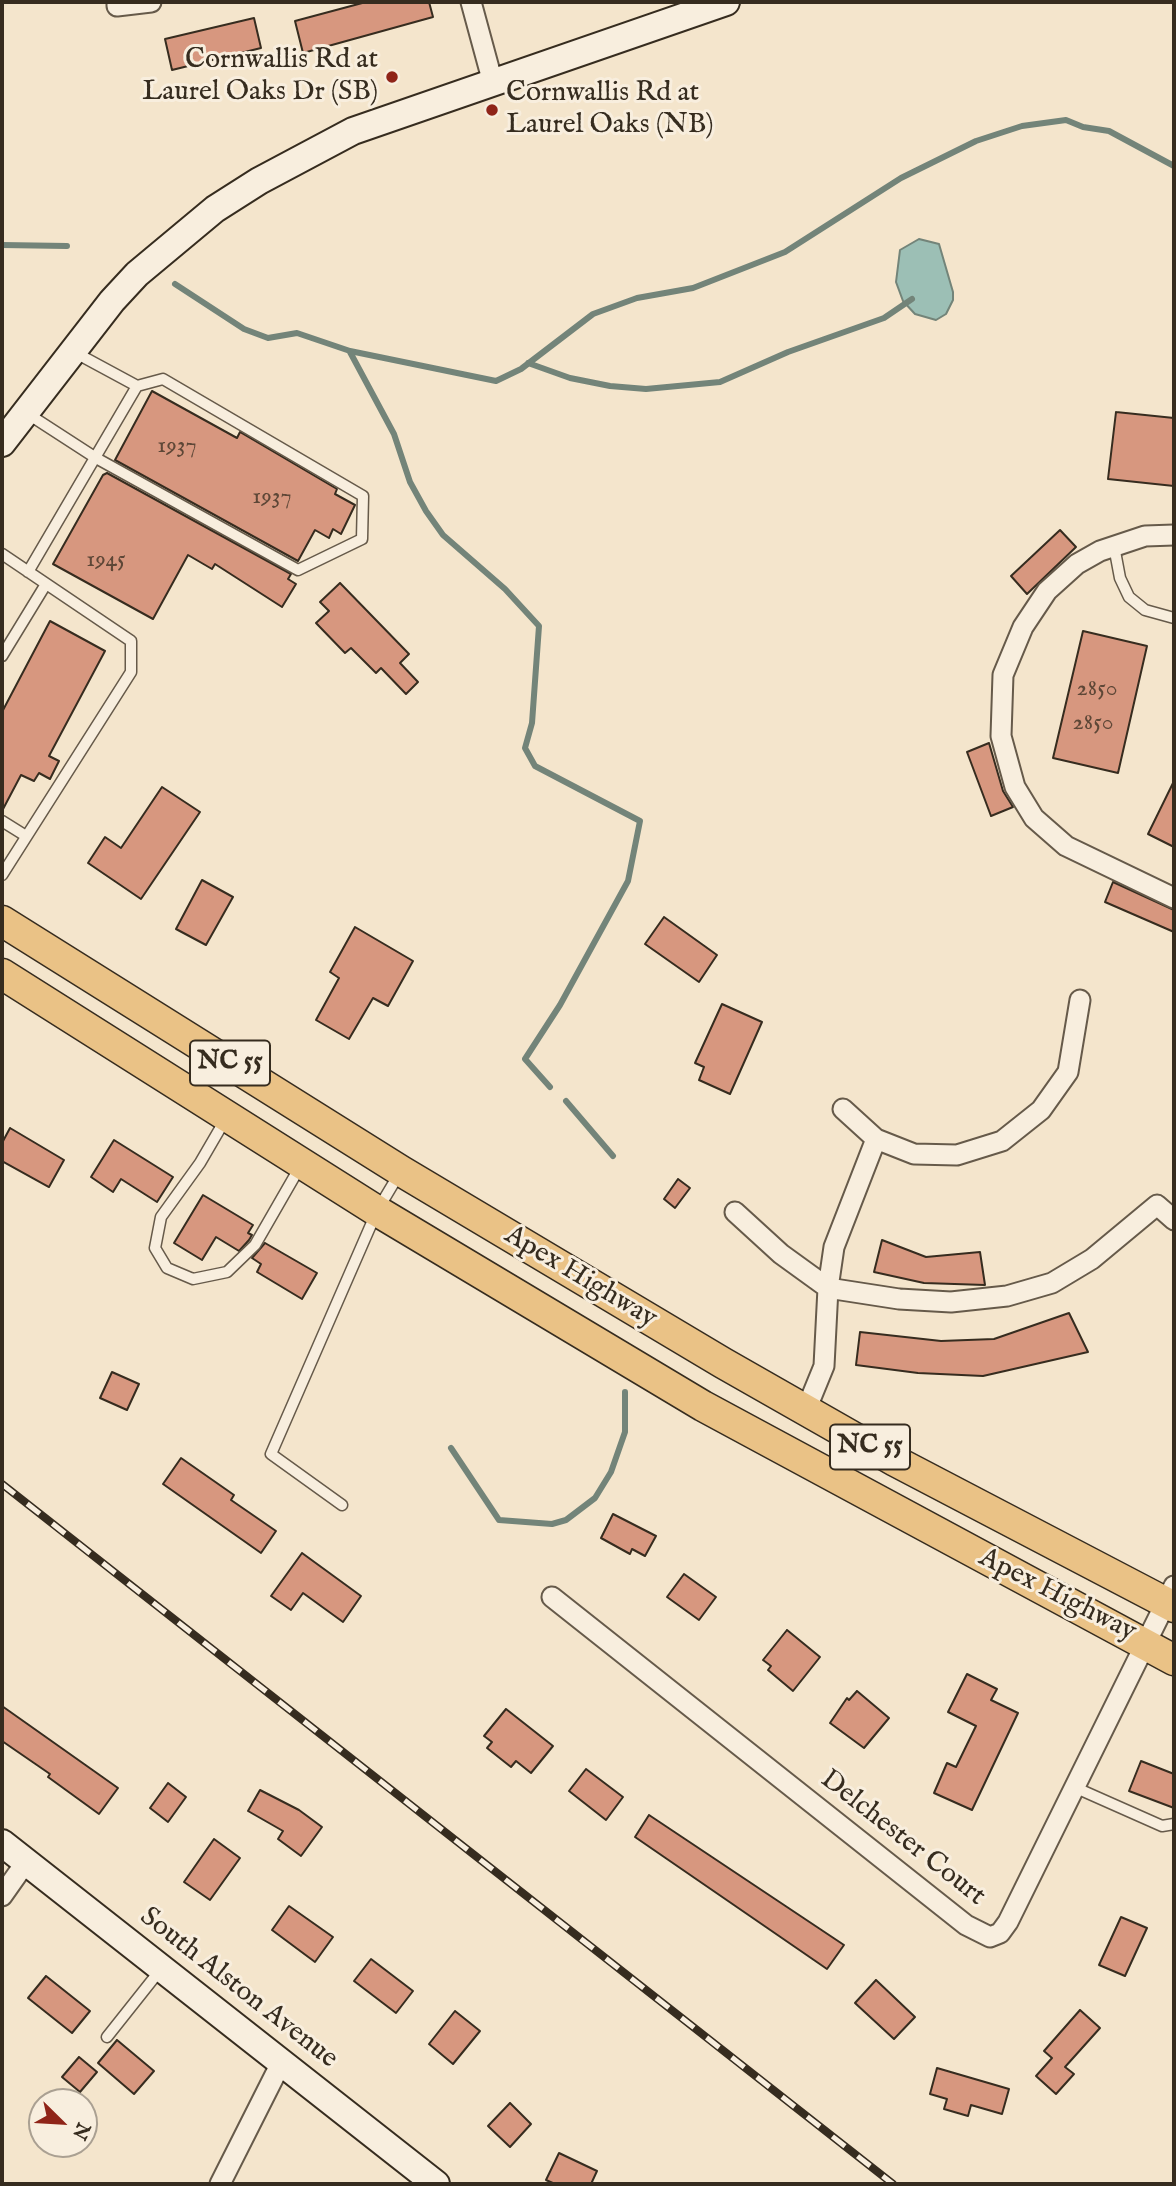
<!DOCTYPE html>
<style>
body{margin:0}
#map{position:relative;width:1176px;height:2186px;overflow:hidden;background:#f4e5cc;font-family:"IM FELL English",serif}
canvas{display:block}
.frame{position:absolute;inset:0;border:4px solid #362c1f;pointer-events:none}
.north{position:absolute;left:28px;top:2088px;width:70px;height:70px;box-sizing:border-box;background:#f8eede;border:2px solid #aaa092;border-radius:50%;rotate:114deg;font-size:19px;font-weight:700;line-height:28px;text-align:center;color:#362c1f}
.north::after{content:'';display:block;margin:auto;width:24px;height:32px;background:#8f2418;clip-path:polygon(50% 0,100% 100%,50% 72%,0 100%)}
</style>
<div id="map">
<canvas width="1176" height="2186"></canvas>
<div class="frame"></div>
<div class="north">N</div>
</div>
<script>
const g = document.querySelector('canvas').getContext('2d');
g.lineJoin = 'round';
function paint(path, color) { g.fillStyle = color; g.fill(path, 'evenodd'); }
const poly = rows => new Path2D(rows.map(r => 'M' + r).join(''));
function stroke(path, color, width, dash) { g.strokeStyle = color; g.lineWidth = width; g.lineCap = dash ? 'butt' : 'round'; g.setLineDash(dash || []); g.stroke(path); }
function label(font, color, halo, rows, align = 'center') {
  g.font = font + ' "IM FELL English",serif'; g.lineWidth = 6; g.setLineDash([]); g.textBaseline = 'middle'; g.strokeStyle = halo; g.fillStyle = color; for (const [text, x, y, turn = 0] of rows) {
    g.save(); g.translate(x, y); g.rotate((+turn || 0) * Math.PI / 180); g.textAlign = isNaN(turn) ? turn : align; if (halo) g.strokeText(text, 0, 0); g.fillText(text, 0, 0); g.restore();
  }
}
const water = poly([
 [919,239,939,244,953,292,953,300,946,314,936,320,915,314,903,301,896,282,900,250,919,239]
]);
const stream = poly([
 [2,245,67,246],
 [175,284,244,329,268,338,297,333,350,351,496,381,521,369,593,314,637,298,693,288,785,252,901,178,976,141,1022,126,1066,120,1083,127,1109,131,1174,166],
 [350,352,394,434,410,482,426,511,443,535,505,589,539,626,532,723,525,748,535,766,640,821,628,881,560,1005,525,1059,550,1087],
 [528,363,570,378,610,386,646,389,720,382,788,352,884,318,912,299],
 [566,1101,613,1156],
 [451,1448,499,1520,552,1524,566,1520,595,1498,611,1472,625,1432,625,1392]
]);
const building = poly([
 [366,2,429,2,433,17,303,53,295,21,366,2],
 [254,18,261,48,172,70,165,39,254,18],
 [152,391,237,438,240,432,337,489,335,494,355,505,341,534,333,529,329,538,315,530,298,561,115,460,152,391],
 [1116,412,1174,418,1174,486,1108,479,1116,412],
 [107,473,291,574,288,579,296,584,282,607,215,564,212,569,188,555,153,619,53,564,103,475,107,473],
 [1060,530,1076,547,1027,594,1011,576,1060,530],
 [340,583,409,654,400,663,418,682,406,694,381,668,376,673,351,648,345,653,316,623,329,611,320,602,340,583],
 [50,621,105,651,49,756,59,761,50,779,39,773,34,781,21,775,2,811,2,712,50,621],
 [1083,631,1147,646,1118,773,1053,758,1083,631],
 [989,743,1003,791,1013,807,991,816,967,752,989,743],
 [1174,781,1174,847,1148,834,1174,781],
 [162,787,200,812,141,899,88,863,105,837,121,848,162,787],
 [202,880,233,897,206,945,176,929,202,880],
 [1113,882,1174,910,1174,932,1105,902,1113,882],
 [664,917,717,955,699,982,645,944,664,917],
 [355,927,413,961,388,1006,373,998,349,1039,316,1020,339,978,330,972,355,927],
 [722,1004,762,1022,730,1094,699,1080,704,1067,695,1063,722,1004],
 [10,1128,64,1160,49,1187,2,1161,2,1143,10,1128],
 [114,1140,173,1177,157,1202,121,1179,113,1192,91,1177,114,1140],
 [678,1179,690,1188,675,1208,664,1199,678,1179],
 [203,1195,253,1225,248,1233,252,1235,249,1240,239,1251,216,1237,202,1260,174,1243,203,1195],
 [882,1240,926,1257,980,1252,985,1285,924,1283,874,1272,882,1240],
 [265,1243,317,1273,302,1299,257,1272,261,1264,252,1258,265,1243],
 [1069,1313,1088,1352,983,1376,918,1373,856,1365,860,1332,941,1341,994,1339,1069,1313],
 [112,1372,139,1384,127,1410,100,1398,112,1372],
 [181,1458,234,1495,231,1500,276,1531,261,1553,163,1484,181,1458],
 [613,1514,656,1536,645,1556,632,1549,630,1554,601,1538,613,1514],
 [302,1553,361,1596,343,1622,303,1593,291,1610,271,1596,302,1553],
 [684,1574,716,1597,699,1620,667,1597,684,1574],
 [787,1630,820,1657,793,1691,768,1670,771,1666,763,1660,787,1630],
 [967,1674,997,1689,991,1700,1018,1713,972,1810,934,1793,947,1763,956,1767,976,1726,948,1712,967,1674],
 [857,1691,889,1718,864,1748,830,1723,847,1698,849,1700,857,1691],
 [2,1706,118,1788,99,1814,48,1777,50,1774,2,1741,2,1706],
 [506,1709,553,1746,531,1773,516,1761,511,1767,487,1748,492,1742,484,1736,506,1709],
 [1141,1761,1174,1774,1174,1808,1129,1791,1141,1761],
 [586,1769,623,1797,606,1820,569,1791,586,1769],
 [168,1783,186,1797,168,1822,150,1808,168,1783],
 [260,1790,299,1810,322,1827,301,1856,278,1839,283,1831,248,1811,260,1790],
 [649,1815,844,1945,827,1969,635,1837,649,1815],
 [214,1839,240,1858,210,1900,184,1882,214,1839],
 [289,1906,333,1937,315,1962,272,1930,289,1906],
 [1121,1917,1147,1928,1125,1976,1099,1965,1121,1917],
 [371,1959,413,1991,396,2013,354,1981,371,1959],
 [46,1976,90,2011,72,2033,28,1998,46,1976],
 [876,1980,915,2017,894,2039,855,2003,876,1980],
 [1080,2010,1100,2028,1065,2067,1074,2074,1056,2094,1036,2076,1052,2058,1044,2051,1080,2010],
 [455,2011,480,2031,453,2064,429,2044,455,2011],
 [117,2040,154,2071,134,2094,98,2063,117,2040],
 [79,2057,97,2072,80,2092,62,2077,79,2057],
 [937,2068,1009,2089,1002,2114,971,2105,968,2116,944,2109,947,2099,930,2094,937,2068],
 [510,2103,531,2124,510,2147,488,2126,510,2103],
 [559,2153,597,2171,591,2184,555,2184,546,2180,559,2153]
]);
const lane = poly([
 [25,412,96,458,298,570,362,539,363,496,163,379,137,386],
 [1114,546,1120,578,1129,597,1145,610,1174,618],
 [2,554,131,641,131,672,2,875],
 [28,572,137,386,74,352],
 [2,656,46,584],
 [2,821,26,836],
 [225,1120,200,1163,161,1217,155,1248,167,1268,193,1279,227,1272,255,1245,301,1165],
 [342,1505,271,1454,377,1211,399,1174],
 [1074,1787,1162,1826,1174,1824],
 [107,2037,161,1969]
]);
const street = poly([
 [117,2,117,6,151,2],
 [471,2,493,83],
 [1174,535,1145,536,1100,551,1077,564,1047,591,1023,627,1003,675,1001,736,1015,787,1034,818,1066,846,1174,898],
 [843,1109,876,1139],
 [735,1212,781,1254,828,1288,834,1247,876,1139,914,1154,957,1155,1002,1141,1041,1110,1068,1072,1080,1000],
 [806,1410,824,1366,828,1288,899,1299,951,1302,1007,1296,1052,1283,1092,1259,1157,1205,1174,1220],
 [552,1597,966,1925,990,1937,1000,1933,1008,1922,1174,1586],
 [2,1896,26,1862],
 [220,2184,281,2063]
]);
const secondary = poly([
 [2,443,112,301,137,274,215,209,259,181,353,131,726,2],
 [2,1843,436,2184]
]);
const primary = poly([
 [2,921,401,1171,723,1363,895,1461,1174,1607],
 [2,974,377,1211,703,1406,1174,1660]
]);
const rail = poly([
 [2,1484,893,2184]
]);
const markers = [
 [392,77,7,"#8f2418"],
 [492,110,7,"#8f2418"]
];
const numberNames = [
 ["1937",177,447],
 ["1937",272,498],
 ["1945",106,561],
 ["2850",1097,690],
 ["2850",1093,724]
];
const shields = [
 [230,1063,80],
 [870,1447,80]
];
const shieldNames = [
 ["NC 55",230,1063],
 ["NC 55",870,1447]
];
const poiNames = [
 ["Cornwallis Rd at",378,61],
 ["Laurel Oaks Dr (SB)",378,93],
 ["Cornwallis Rd at",506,94,"left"],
 ["Laurel Oaks (NB)",506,126,"left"]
];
const streetNames = [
 ["Apex Highway",580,1278,31],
 ["Apex Highway",1057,1596,27],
 ["Delchester Court",902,1839,38],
 ["South Alston Avenue",238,1989,38]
];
paint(water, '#9cbfb5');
stroke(water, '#738479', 2);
stroke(stream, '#738479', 6);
paint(building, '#d7977f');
stroke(building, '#362c1f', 2);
stroke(lane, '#665a4a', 13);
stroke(street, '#665a4a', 23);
stroke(secondary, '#362c1f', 30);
stroke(primary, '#362c1f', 33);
stroke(lane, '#f8eede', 10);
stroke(street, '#f8eede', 19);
stroke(secondary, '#f8eede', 26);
stroke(primary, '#eac286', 30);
stroke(rail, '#362c1f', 8);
stroke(rail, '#f8eede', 5, [16]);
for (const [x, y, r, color] of markers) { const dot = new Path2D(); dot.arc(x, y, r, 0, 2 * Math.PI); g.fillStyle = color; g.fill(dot); stroke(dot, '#f8eede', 2.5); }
label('24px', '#5e4737', null, numberNames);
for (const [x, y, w] of shields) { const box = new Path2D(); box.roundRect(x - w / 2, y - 22.5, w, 45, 5); g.fillStyle = '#f8eede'; g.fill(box); stroke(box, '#362c1f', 2); }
label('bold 26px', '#362c1f', null, shieldNames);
label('28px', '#362c1f', '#f8eede', poiNames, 'right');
label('28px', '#362c1f', '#f8eede', streetNames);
</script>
